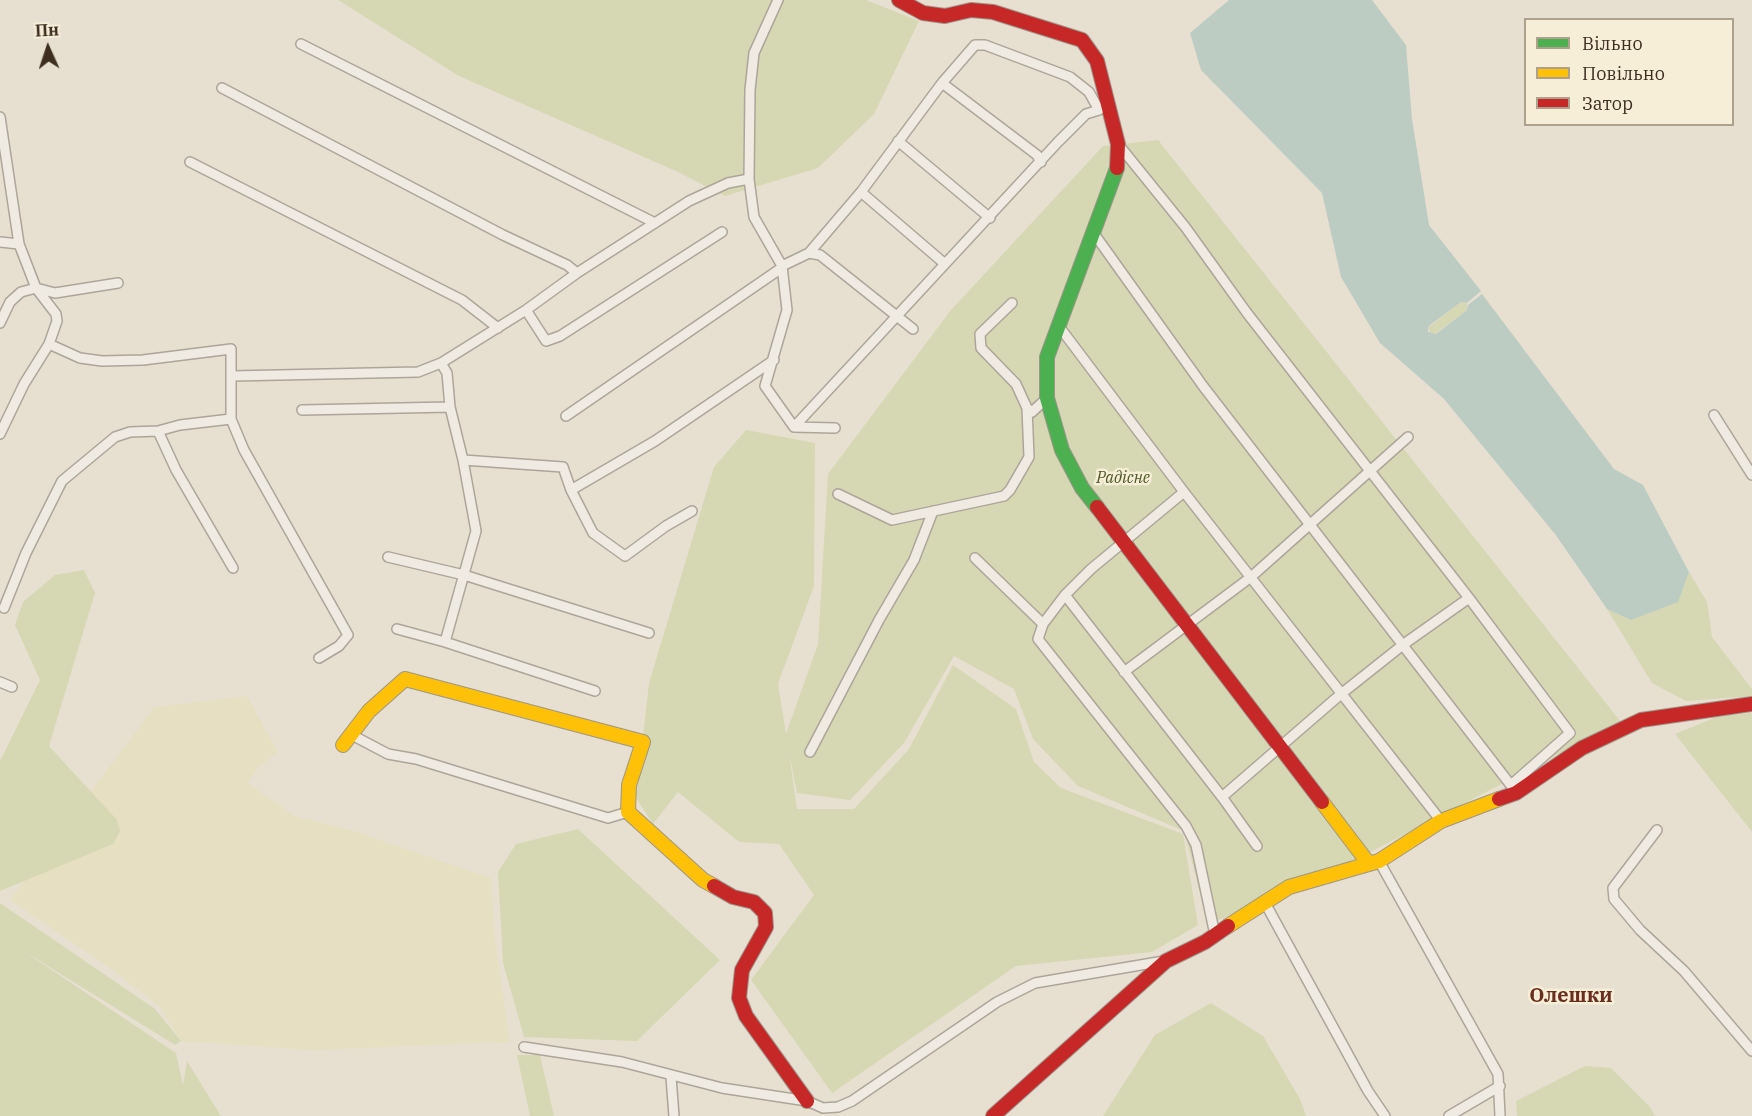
<!DOCTYPE html>
<meta charset="utf-8">
<style>
body{margin:0}
#map{position:relative;width:1752px;height:1116px;overflow:hidden;background:#e7e0d1;font-family:"IBM Plex Serif",serif}
canvas{display:block}
.legend{position:absolute;left:1524px;top:18px;width:210px;height:108px;box-sizing:border-box;background:#f7eed8;border:2px solid #ada18e;margin:0;padding:8px 10px;list-style:none;font-size:18px;color:#3d2e20}
.legend li{display:flex;align-items:center;gap:12px;height:30px}
.legend b{width:30px;border:2px solid #ada18e}
.north{position:absolute;left:18px;top:18px;width:60px;height:60px;-webkit-text-stroke:4px #f7eed8;paint-order:stroke;rotate:357deg;font-size:16px;font-weight:700;line-height:24px;text-align:center;color:#3d2e20}
.north::after{content:'';display:block;margin:auto;width:21px;height:27px;background:#3d2e20;clip-path:polygon(50% 0,100% 100%,50% 72%,0 100%)}
</style>
<div id="map">
<canvas width="1752" height="1116"></canvas>
<ul class="legend">
<li><b style="height:8px;background:#4caf50"></b>Вільно</li>
<li><b style="height:8px;background:#ffc107"></b>Повільно</li>
<li><b style="height:8px;background:#c62828"></b>Затор</li>
</ul>
<div class="north">Пн</div>
</div>
<script>
const g = document.querySelector('canvas').getContext('2d');
g.lineJoin = 'round';
function paint(path, color) { g.fillStyle = color; g.fill(path, 'evenodd'); }
const poly = rows => new Path2D(rows.map(r => 'M' + r).join(''));
function stroke(path, color, width, dash) { g.strokeStyle = color; g.lineWidth = width; g.lineCap = dash ? 'butt' : 'round'; g.setLineDash(dash || []); g.stroke(path); }
function label(font, color, halo, rows, align = 'center') {
  g.font = font + ' "IBM Plex Serif",serif'; g.lineWidth = 5; g.setLineDash([]); g.textBaseline = 'middle'; g.strokeStyle = halo; g.fillStyle = color; for (const [text, x, y, turn = 0] of rows) {
    g.save(); g.translate(x, y); g.rotate((+turn || 0) * Math.PI / 180); g.textAlign = isNaN(turn) ? turn : align; if (halo) g.strokeText(text, 0, 0); g.fillText(text, 0, 0); g.restore();
  }
}
const farmland = poly([
 [247,696,278,752,258,768,248,783,295,816,354,831,491,878,495,940,510,1042,312,1050,181,1041,159,1006,110,968,10,900,154,707]
]);
const green = poly([
 [338,0,866,0,919,21,874,114,818,168,725,196,676,171,459,76],
 [1158,140,1621,722,1355,860,1208,925,1184,831,1078,786,1033,739,1014,689,954,656,904,743,850,800,797,793,789,753,797,809,854,809,909,749,953,665,1016,709,1034,762,1061,788,1183,834,1198,925,1152,952,1016,966,832,1093,751,980,814,895,779,844,739,842,678,792,653,824,636,798,649,683,714,467,746,430,815,443,814,586,778,684,786,734,818,644,828,474,951,310,1103,146],
 [1461,302,1467,303,1467,310,1435,334,1430,333,1429,327],
 [84,570,95,593,49,746,117,820,120,831,113,844,0,891,0,761,40,680,15,625,23,602,55,575],
 [1689,572,1707,602,1712,637,1752,689,1752,696,1686,701,1652,683,1607,609,1631,620,1677,602],
 [1752,713,1752,832,1675,734,1719,716],
 [578,829,720,960,637,1041,524,1037,503,963,498,872,516,844],
 [0,903,155,1009,181,1041,175,1045,22,950,176,1053,183,1085,187,1061,221,1116,0,1116],
 [1211,1003,1263,1036,1300,1099,1306,1116,1103,1116,1155,1035],
 [517,1055,540,1055,554,1116,530,1116],
 [1585,1066,1611,1068,1650,1107,1655,1116,1517,1116,1516,1101]
]);
const water = poly([
 [1229,0,1372,0,1406,45,1412,119,1429,225,1481,291,1467,303,1461,302,1429,326,1428,332,1436,334,1467,310,1468,305,1482,294,1614,469,1643,485,1689,572,1678,602,1631,620,1607,609,1555,534,1444,399,1380,343,1341,277,1322,193,1201,70,1190,33]
]);
const street = poly([
 [778,0,754,53,750,90,749,179,754,217,782,266,787,310,765,386,794,427,835,428],
 [301,44,655,223],
 [942,83,1037,155,1041,162],
 [222,88,503,235,567,265,577,273],
 [0,117,19,244,36,288,56,314,57,321,49,344,80,358,102,361,143,360,231,349,231,419,244,450,348,635,339,646,319,658],
 [898,141,990,218],
 [1118,144,1186,228,1247,313,1469,598,1570,733,1511,785],
 [190,162,462,300,498,328],
 [861,192,945,264],
 [1095,235,1203,386,1513,788],
 [0,242,19,244],
 [809,253,861,192,942,83,975,45,985,45,1070,77,1089,92,1099,110],
 [782,266,809,253,820,255,913,329],
 [1012,303,980,334,981,348,1016,384,1027,408,1032,412,1047,398],
 [526,310,546,341,560,336,722,232],
 [0,323,10,302,21,292,36,288,55,293,118,283],
 [1058,325,1184,492,1441,821],
 [441,363,447,373,450,407,463,460,476,531,445,642],
 [232,376,418,372,441,363,526,310,577,273,689,201,728,183,749,179],
 [302,410,450,407],
 [1714,415,1752,475],
 [566,416,780,269],
 [794,427,1058,142,1086,114,1099,110,1108,102],
 [158,431,176,470,233,568],
 [0,434,24,384,49,344],
 [463,460,563,467,571,490,593,533,625,556,666,526,692,511],
 [571,490,655,441,774,360],
 [838,494,892,520,1004,496,1010,490,1029,457,1027,408],
 [388,557,464,575,649,633],
 [975,558,1043,624,1038,639,1186,826,1196,845,1215,935],
 [1065,595,1222,797,1257,846],
 [4,608,26,553,62,481,115,437,130,432,158,431,180,425,231,419],
 [1043,624,1065,595,1091,569,1184,492],
 [397,629,445,642,595,691],
 [1124,672,1251,577,1408,437],
 [0,682,12,687],
 [350,734,388,754,416,759,608,818,628,812],
 [810,752,879,620,914,560,933,511],
 [1222,797,1341,694,1404,644,1469,598],
 [1657,830,1613,888,1614,899,1640,930,1684,971,1752,1051],
 [1379,861,1498,1074,1500,1116],
 [1264,901,1368,1091,1385,1116],
 [524,1047,622,1062,722,1088,807,1101,823,1108,838,1107,852,1101,997,1002,1035,983,1164,961],
 [671,1077,674,1116],
 [1449,1116,1500,1086]
]);
const fast = poly([
 [1097,507,1082,488,1062,450,1047,398,1047,357,1117,168]
]);
const slow = poly([
 [343,745,369,711,405,679,643,742,629,785,628,812,703,880,714,886],
 [1322,802,1369,864],
 [1228,926,1289,887,1379,861,1441,821,1499,799]
]);
const jam = poly([
 [899,0,923,13,945,16,971,10,993,12,1082,40,1097,61,1118,144,1117,168],
 [1097,507,1322,802],
 [1499,799,1516,793,1582,748,1641,720,1752,704],
 [714,886,733,897,754,902,765,913,766,927,742,970,739,998,746,1016,807,1101],
 [993,1116,1166,961,1205,942,1228,926]
]);
const parkNames = [
 ["Радісне",1123,478]
];
const quarterNames = [
 ["Олешки",1571,996]
];
paint(farmland, '#e6dfc2');
paint(green, '#d6d7b3');
paint(water, '#bcccc2');
stroke(street, '#ada599', 12);
stroke(fast, '#9c958a', 16);
stroke(slow, '#9c958a', 16);
stroke(jam, '#9c958a', 16);
stroke(street, '#efebe3', 9);
stroke(fast, '#4caf50', 14);
stroke(slow, '#ffc107', 14);
stroke(jam, '#c62828', 14);
label('italic 16px', '#4d5a26', '#f7eed8', parkNames);
label('bold 20px', '#6b2e1e', '#f7eed8', quarterNames);
</script>
